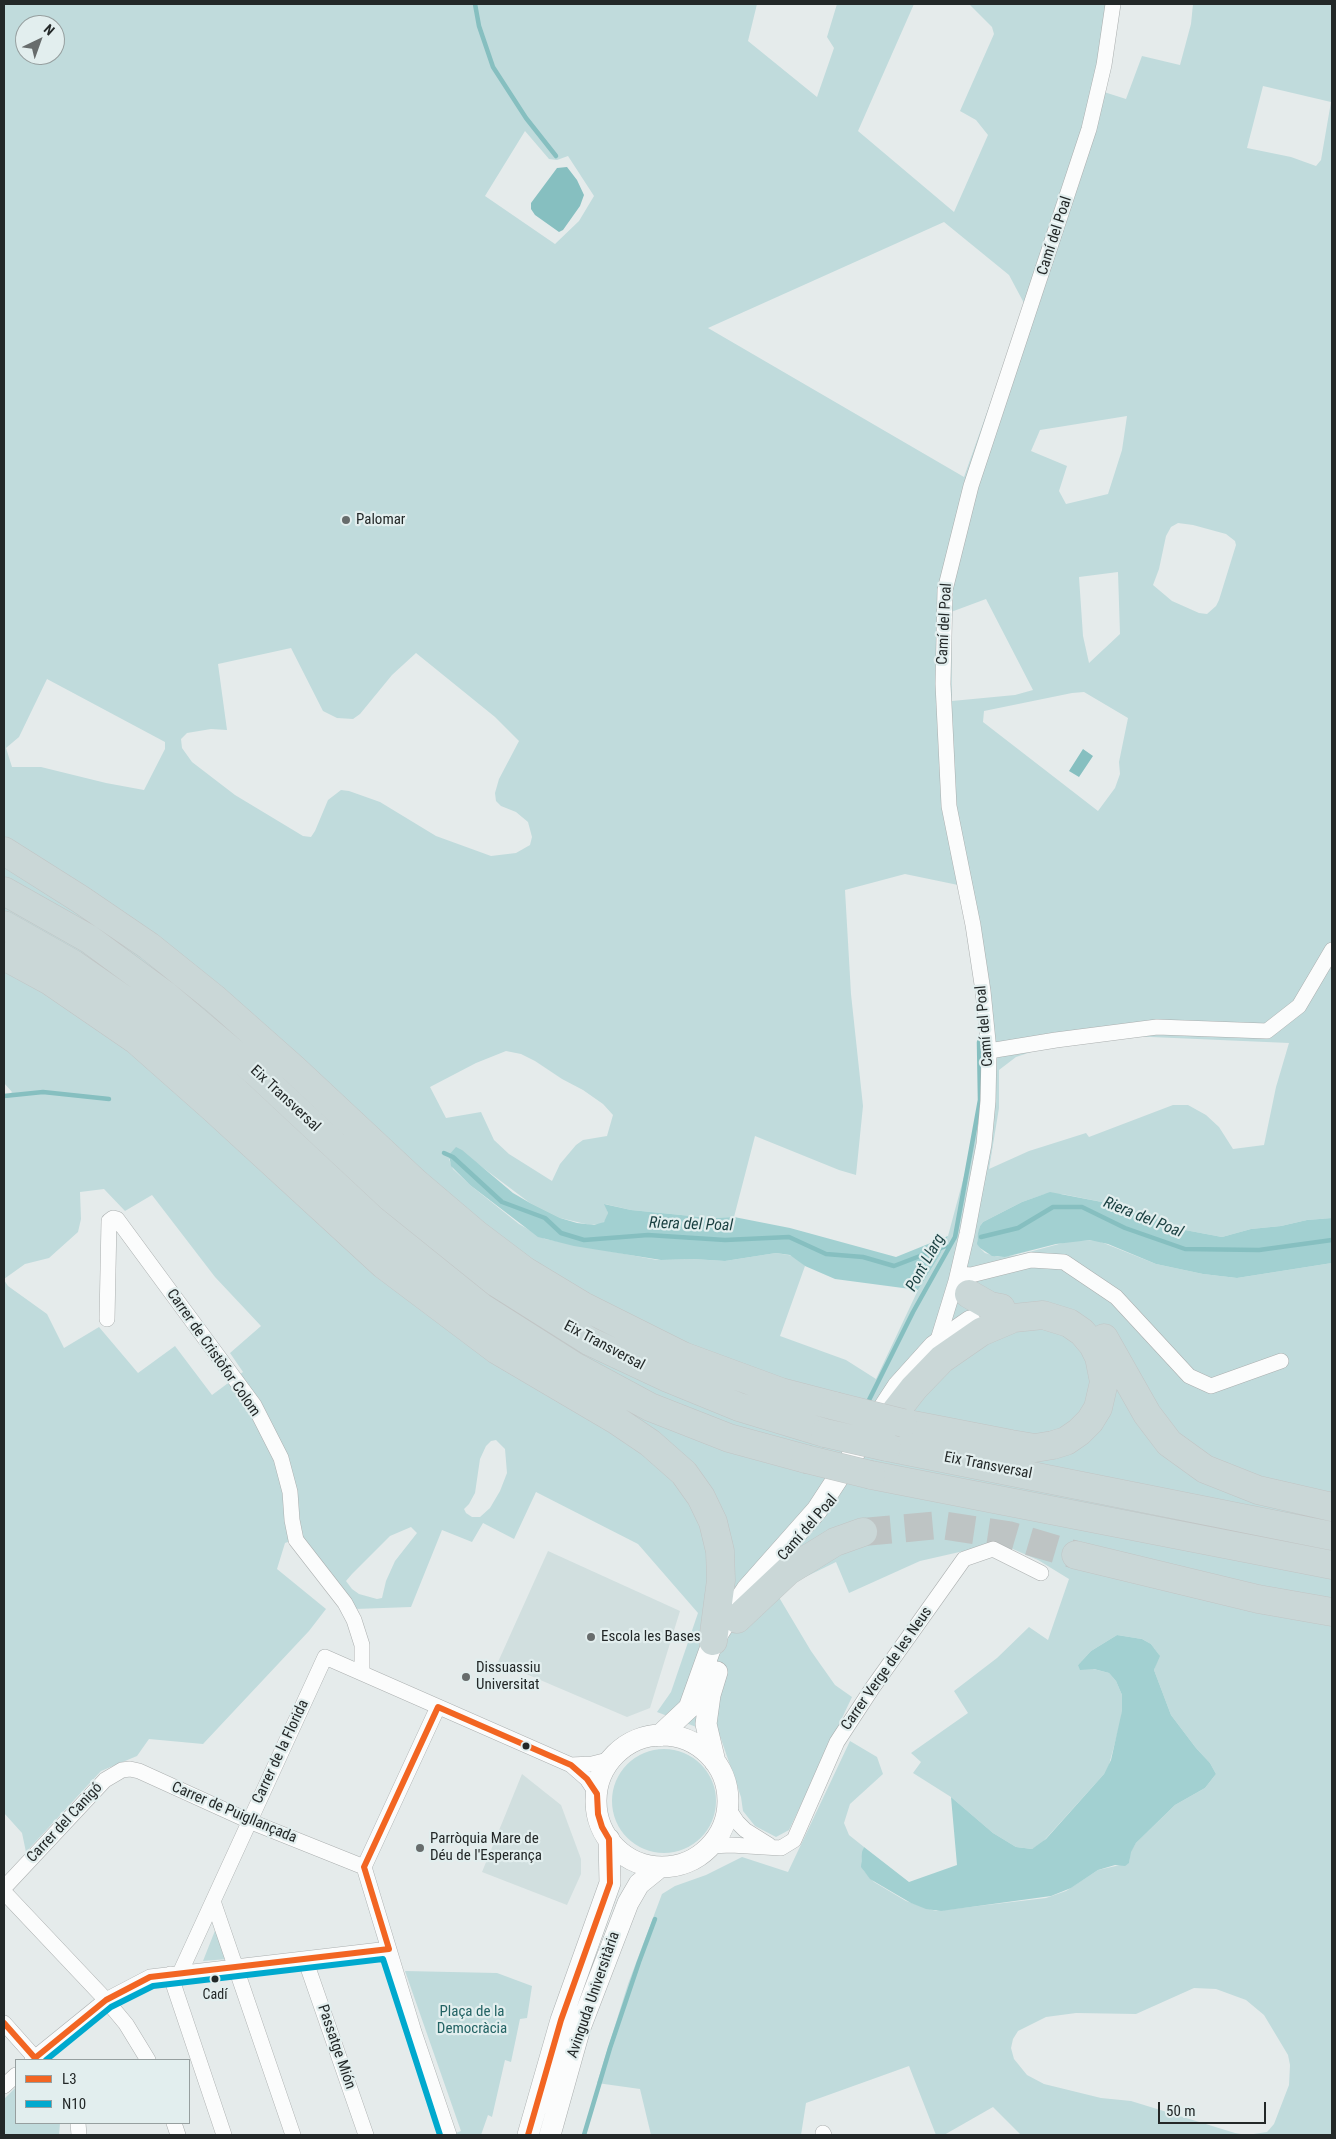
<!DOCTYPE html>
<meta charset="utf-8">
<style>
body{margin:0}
#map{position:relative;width:1336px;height:2139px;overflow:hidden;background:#e5ebeb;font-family:"Roboto Condensed",sans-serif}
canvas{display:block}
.frame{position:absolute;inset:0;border:5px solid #232828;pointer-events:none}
.legend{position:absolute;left:15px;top:2059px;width:175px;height:65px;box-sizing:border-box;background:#e2eeee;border:1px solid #969f9f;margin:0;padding:6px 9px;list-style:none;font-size:15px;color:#232828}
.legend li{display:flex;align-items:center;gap:10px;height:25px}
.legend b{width:25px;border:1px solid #969f9f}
.north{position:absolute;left:15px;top:15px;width:50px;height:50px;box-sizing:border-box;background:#e2eeee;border:1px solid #969f9f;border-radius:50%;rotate:42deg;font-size:14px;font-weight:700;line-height:20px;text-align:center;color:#232828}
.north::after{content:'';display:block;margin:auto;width:18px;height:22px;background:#676c6c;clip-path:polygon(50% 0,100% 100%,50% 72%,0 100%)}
.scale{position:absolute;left:1158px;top:2102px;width:108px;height:22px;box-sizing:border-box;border:2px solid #232828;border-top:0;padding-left:6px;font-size:15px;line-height:18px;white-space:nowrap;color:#232828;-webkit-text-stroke:4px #e2eeee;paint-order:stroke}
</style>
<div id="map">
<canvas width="1336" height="2139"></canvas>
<div class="frame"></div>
<ul class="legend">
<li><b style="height:6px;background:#f26522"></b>L3</li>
<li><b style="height:6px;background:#00a9ce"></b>N10</li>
</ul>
<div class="north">N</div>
<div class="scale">50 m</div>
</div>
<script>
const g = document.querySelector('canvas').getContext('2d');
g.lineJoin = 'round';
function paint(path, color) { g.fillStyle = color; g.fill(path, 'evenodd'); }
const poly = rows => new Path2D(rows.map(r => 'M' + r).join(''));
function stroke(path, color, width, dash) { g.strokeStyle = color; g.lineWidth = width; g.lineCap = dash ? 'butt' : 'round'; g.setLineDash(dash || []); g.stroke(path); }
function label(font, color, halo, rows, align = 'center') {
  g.font = font + ' "Roboto Condensed",sans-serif'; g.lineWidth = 4.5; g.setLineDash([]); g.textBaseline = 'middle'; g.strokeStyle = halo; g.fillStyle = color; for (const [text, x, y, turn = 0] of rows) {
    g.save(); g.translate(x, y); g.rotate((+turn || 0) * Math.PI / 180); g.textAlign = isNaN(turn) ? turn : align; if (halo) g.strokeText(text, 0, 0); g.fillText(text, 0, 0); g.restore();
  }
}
const built = poly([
 [548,1551,680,1611,650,1708,627,1717,498,1662],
 [522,1774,561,1805,581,1859,581,1874,567,1905,482,1872]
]);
const green = poly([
 [4,4,757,4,748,41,817,97,834,48,827,37,837,4,914,4,858,131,954,212,988,135,976,120,960,111,994,34,992,27,969,4,1121,4,1104,92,1126,99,1142,56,1180,65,1191,24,1193,4,1332,4,1332,1218,1307,1220,1281,1226,1251,1229,1222,1237,1185,1230,1149,1216,1136,1214,1107,1203,1062,1194,1045,1194,1022,1202,983,1222,980,1226,977,1241,980,1248,985,1253,998,1257,1018,1255,1070,1241,1096,1240,1156,1264,1203,1274,1237,1278,1332,1263,1332,2135,1021,2135,993,2107,944,2135,936,2135,909,2066,806,2103,801,2135,651,2135,640,2089,597,2083,628,1984,662,1894,675,1886,706,1875,742,1857,788,1872,850,1741,877,1757,883,1774,850,1804,844,1823,849,1835,864,1847,861,1862,864,1871,874,1882,906,1901,936,1911,1046,1898,1066,1891,1098,1870,1129,1863,1130,1852,1136,1843,1175,1805,1205,1788,1216,1774,1210,1763,1196,1748,1171,1715,1154,1670,1159,1655,1151,1644,1142,1639,1117,1635,1091,1651,1078,1665,1109,1673,1116,1681,1122,1695,1123,1705,1121,1720,1109,1765,1104,1774,1041,1844,1032,1849,1016,1847,993,1833,951,1797,913,1773,921,1762,911,1753,968,1713,954,1691,997,1658,1029,1627,1048,1640,1069,1579,1038,1560,999,1543,920,1561,849,1593,836,1562,795,1582,777,1594,811,1651,835,1685,852,1697,789,1830,776,1837,755,1826,743,1811,741,1797,720,1736,657,1712,671,1692,698,1613,638,1544,536,1492,514,1539,483,1523,472,1542,442,1530,411,1607,355,1609,299,1538,285,1543,277,1569,326,1609,309,1631,203,1744,149,1739,137,1756,101,1771,26,1852,22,1833,4,1813,4,1280,8,1286,47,1314,64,1348,99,1327,138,1373,175,1346,212,1395,243,1372,230,1353,261,1326,215,1277,152,1195,125,1211,104,1189,80,1192,81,1219,78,1232,49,1258,25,1264,4,1279,4,1099,12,1092,4,1083],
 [25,25,55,25,55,55,25,55],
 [1263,86,1331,102,1321,160,1316,166,1291,157,1247,148],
 [525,131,549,159,557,160,568,156,594,196,579,221,555,244,485,196],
 [944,222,1009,275,1025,305,964,477,708,328],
 [1127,416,1122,450,1108,494,1066,504,1059,491,1067,466,1031,451,1040,430],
 [1178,523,1193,525,1226,534,1235,541,1236,545,1219,600,1216,606,1207,614,1199,613,1172,601,1153,585,1159,569,1166,536,1171,527],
 [1118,572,1120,634,1089,663,1083,636,1079,577],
 [986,599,1033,690,1015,695,952,701,951,612],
 [291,648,323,711,337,718,353,719,360,714,392,675,416,653,495,717,519,741,499,779,495,793,496,801,501,806,516,812,528,822,532,837,530,845,516,853,491,856,436,836,380,802,349,791,341,790,328,800,315,831,311,837,303,836,235,795,192,762,182,748,181,739,187,733,211,729,227,730,218,664],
 [47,679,165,742,165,749,144,790,106,783,41,767,12,767,6,748,19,737],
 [1084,692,1128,718,1119,762,1120,774,1115,788,1098,811,983,722,984,711,1072,693],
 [905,874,958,885,975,969,980,1037,978,1042,979,1100,967,1165,948,1236,940,1255,918,1290,876,1379,846,1360,780,1336,805,1266,794,1256,776,1253,725,1261,693,1259,657,1260,545,1239,519,1224,470,1185,453,1169,449,1159,478,1164,530,1203,560,1218,590,1225,601,1224,606,1220,608,1213,605,1204,631,1210,711,1218,734,1217,755,1136,839,1170,856,1175,863,1106,851,994,845,890],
 [1128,1036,1289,1043,1276,1087,1264,1145,1233,1149,1219,1127,1206,1115,1188,1105,1173,1105,1089,1137,1086,1133,1029,1151,989,1169,999,1108,999,1070,1016,1057,1037,1050],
 [506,1051,521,1054,535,1061,562,1079,583,1090,603,1104,613,1115,607,1136,583,1140,576,1145,560,1164,552,1181,509,1154,494,1140,481,1112,446,1118,430,1087,476,1063],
 [496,1440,505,1449,507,1473,500,1491,490,1508,480,1517,472,1517,466,1513,464,1509,469,1504,475,1493,480,1459,486,1446,491,1441],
 [411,1527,417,1533,395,1561,386,1581,382,1598,377,1599,359,1594,352,1589,346,1581,352,1574,390,1536],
 [1194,1988,1216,1989,1246,2000,1264,2015,1288,2055,1290,2065,1289,2085,1274,2124,1267,2132,1247,2135,1235,2133,1131,2101,1101,2098,1044,2084,1027,2075,1014,2059,1011,2048,1013,2039,1018,2031,1046,2017,1076,2013,1136,2014],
 '612 1801a52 52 0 1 1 104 0a52 52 0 1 1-104 0Z',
 [216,1928,227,1959,203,1961],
 [405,1971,497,1973,532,1986,527,2018,520,2019,511,2062,505,2060,492,2117,488,2115,481,2135,457,2135,456,2133,461,2131],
 [16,2087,16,2123,60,2123,59,2135,4,2135,4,2099]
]);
const forest = poly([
 [456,1147,462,1150,513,1193,530,1203,560,1218,577,1223,594,1225,604,1222,608,1213,604,1204,631,1210,711,1218,734,1217,790,1228,896,1257,948,1236,940,1255,918,1290,835,1279,805,1266,790,1255,776,1253,725,1261,693,1259,661,1260,574,1246,538,1237,470,1185,451,1166,449,1155],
 [1050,1192,1107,1203,1136,1214,1149,1216,1185,1230,1222,1237,1251,1229,1281,1226,1307,1220,1332,1218,1332,1263,1237,1278,1203,1274,1156,1264,1108,1244,1090,1240,1056,1244,1005,1257,992,1256,980,1248,977,1244,978,1233,980,1226,983,1222,1022,1202],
 [1117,1635,1142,1639,1151,1644,1160,1656,1154,1670,1171,1715,1196,1748,1210,1763,1216,1774,1205,1788,1175,1805,1136,1843,1131,1852,1129,1863,1125,1866,1115,1865,1098,1870,1071,1888,1051,1896,941,1911,926,1909,911,1903,870,1879,861,1867,862,1852,864,1847,909,1882,957,1865,951,1797,993,1833,1016,1847,1032,1849,1046,1839,1104,1774,1111,1760,1122,1711,1122,1695,1116,1681,1109,1673,1094,1669,1080,1670,1078,1665,1091,1651]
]);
const water = poly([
 [567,167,577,180,584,195,580,206,563,230,559,232,535,215,531,209,531,203,557,168],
 [1083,749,1093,756,1079,777,1069,771]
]);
const stream = poly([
 [475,4,479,26,493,67,526,118,556,156],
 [4,1096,43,1092,109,1099],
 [444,1153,453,1157,502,1202,545,1218,561,1233,584,1240,648,1235,725,1240,789,1237,826,1254,863,1257,894,1266,946,1246],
 [981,1237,1018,1228,1053,1207,1082,1207,1125,1228,1185,1249,1259,1250,1332,1240],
 [867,1404,913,1312,955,1237,980,1100,979,1042],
 [584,2135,610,2048,639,1962,655,1919]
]);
const highwayTunnel = poly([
 [863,1532,940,1525,1008,1535,1076,1555]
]);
const street = poly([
 [989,1051,1056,1040,1157,1027,1267,1031,1299,1006,1332,950],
 [958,1274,971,1275,1031,1260,1064,1262,1116,1297,1189,1376,1211,1386,1281,1361],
 [107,1319,109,1221,113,1218,117,1219,254,1405,281,1458,290,1492,292,1520,296,1540,345,1603,354,1620,362,1645,362,1672],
 [937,1343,956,1281,967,1234,984,1144,988,1101,989,1051,983,991,973,925,949,806,943,684,945,590,971,486,1089,129,1104,65,1113,4],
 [438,1707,364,1867,414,2032,449,2135],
 [571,1765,592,1764,612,1759],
 [728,1802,731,1813,737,1822,745,1830,769,1845],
 [710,1846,731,1845,781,1848,794,1840,837,1742,873,1687,964,1559,993,1549,1041,1573],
 [4,1888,105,1780,122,1770,130,1769,139,1771,249,1821,364,1867],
 [4,1892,106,2000,126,2024,148,2060],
 [213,1901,293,2135],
 [305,1959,366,2135],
 [180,1973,325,1657,571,1765,587,1779,597,1794],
 [170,1974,224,2135],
 [4,2023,37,2060],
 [32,2060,106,2000,150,1977,389,1949],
 [4,2086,16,2075],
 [78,2123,79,2135],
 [174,2123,178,2135],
 [823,2133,824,2135]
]);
const secondary = poly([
 '596 1801a66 66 0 1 1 132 0a66 66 0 1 1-132 0Z',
 [659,1736,689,1708,713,1641,747,1589,817,1510,898,1386,934,1346,970,1321],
 [715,1762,706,1724,710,1695,717,1672],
 [528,2135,561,2020,610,1883,609,1839],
 [550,2135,580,2028,628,1903,639,1884,660,1867]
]);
const highway = poly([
 [4,851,80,899,149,946,215,999,294,1069,416,1183,476,1234,525,1271,583,1306,683,1356,781,1392,835,1406],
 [4,891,89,939,165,995,256,1072,390,1197,497,1283,589,1341,668,1378,739,1407,825,1433],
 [4,925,73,964,149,1017,235,1091,373,1220,481,1307,574,1366,650,1407,729,1438,806,1459],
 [4,956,50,981,136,1040,214,1109,384,1265,497,1350,616,1420,650,1443,684,1473,701,1497,713,1522,720,1551,721,1580,713,1641],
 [969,1294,990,1306,1001,1308],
 [1104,1338,1147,1414,1169,1443,1205,1469,1258,1490,1332,1507],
 [896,1411,914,1388,942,1359,981,1332,1014,1318,1043,1315,1069,1323,1082,1332,1093,1345,1099,1357,1104,1382,1098,1408,1090,1421,1079,1432,1066,1441,1053,1445,1035,1448,1011,1444,903,1423],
 [887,1447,1332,1536],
 [871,1475,1332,1565],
 [1076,1555,1258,1599,1332,1612],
 [737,1619,788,1571,835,1542,863,1532]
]);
const highwayBridge = poly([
 [835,1406,903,1423],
 [825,1433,887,1447],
 [806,1459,871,1475]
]);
const bus1 = poly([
 [4,2023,35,2058,106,2000,150,1977,389,1949,364,1867,438,1707,571,1765,587,1779,597,1794,598,1814,602,1827,609,1839,610,1883,561,2020,528,2135]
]);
const bus2 = poly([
 [46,2060,111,2007,153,1986,383,1959,440,2135]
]);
const markers = [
 [346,520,5,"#676c6c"],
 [591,1637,5,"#676c6c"],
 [466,1677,5,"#676c6c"],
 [526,1746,4.5,"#232828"],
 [420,1848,5,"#676c6c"],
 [215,1979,4.5,"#232828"]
];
const busNames = [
 ["Cadí",215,1995]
];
const streetNames = [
 ["Camí del Poal",1055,236,-72],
 ["Camí del Poal",945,624,-87],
 ["Camí del Poal",985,1026,-95],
 ["Eix Transversal",285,1099,43],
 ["Eix Transversal",604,1346,28],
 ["Carrer de Cristòfor Colom",213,1353,55],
 ["Eix Transversal",988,1466,11],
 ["Camí del Poal",808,1528,-49],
 ["Carrer Verge de les Neus",887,1669,-55],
 ["Carrer de la Florida",281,1752,-65],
 ["Carrer de Puigllançada",234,1813,23],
 ["Carrer del Canigó",65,1823,-47],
 ["Avinguda Universitària",594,1995,-71],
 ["Passatge Mión",336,2047,71]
];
const poiNames = [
 ["Palomar",356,520],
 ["Escola les Bases",601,1637],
 ["Dissuassiu",476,1668],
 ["Universitat",476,1685],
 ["Parròquia Mare de",430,1839],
 ["Déu de l'Esperança",430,1856]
];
const parkNames = [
 ["Plaça de la",472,2012],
 ["Democràcia",472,2029]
];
const waterNames = [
 ["Riera del Poal",1143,1218,22],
 ["Riera del Poal",691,1225,2],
 ["Pont Llarg",926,1263,-61]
];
paint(built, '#d1dfdf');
paint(green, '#c0dbdc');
paint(forest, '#a2d0d1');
paint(water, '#86bfc0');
stroke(stream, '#86bfc0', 4.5);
stroke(highwayTunnel, '#bec4c4', 28, [28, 14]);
stroke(street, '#abafaf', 16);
stroke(secondary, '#abafaf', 22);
stroke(highway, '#c1c5c5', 29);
stroke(street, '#fbfcfc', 15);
stroke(secondary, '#fbfcfc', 21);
stroke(highway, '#cad7d7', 28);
stroke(highwayBridge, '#c1c5c5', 29, []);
stroke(highwayBridge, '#cad7d7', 28);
stroke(bus1, '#f26522', 6);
stroke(bus2, '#00a9ce', 6);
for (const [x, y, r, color] of markers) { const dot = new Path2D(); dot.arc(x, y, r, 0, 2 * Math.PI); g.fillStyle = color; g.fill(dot); stroke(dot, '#e2eeee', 2); }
label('14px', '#232828', '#e2eeee', busNames);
label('15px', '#232828', '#e2eeee', streetNames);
label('15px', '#232828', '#e2eeee', poiNames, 'left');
label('15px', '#236364', '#e2eeee', parkNames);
label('italic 16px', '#193f40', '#e2eeee', waterNames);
</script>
